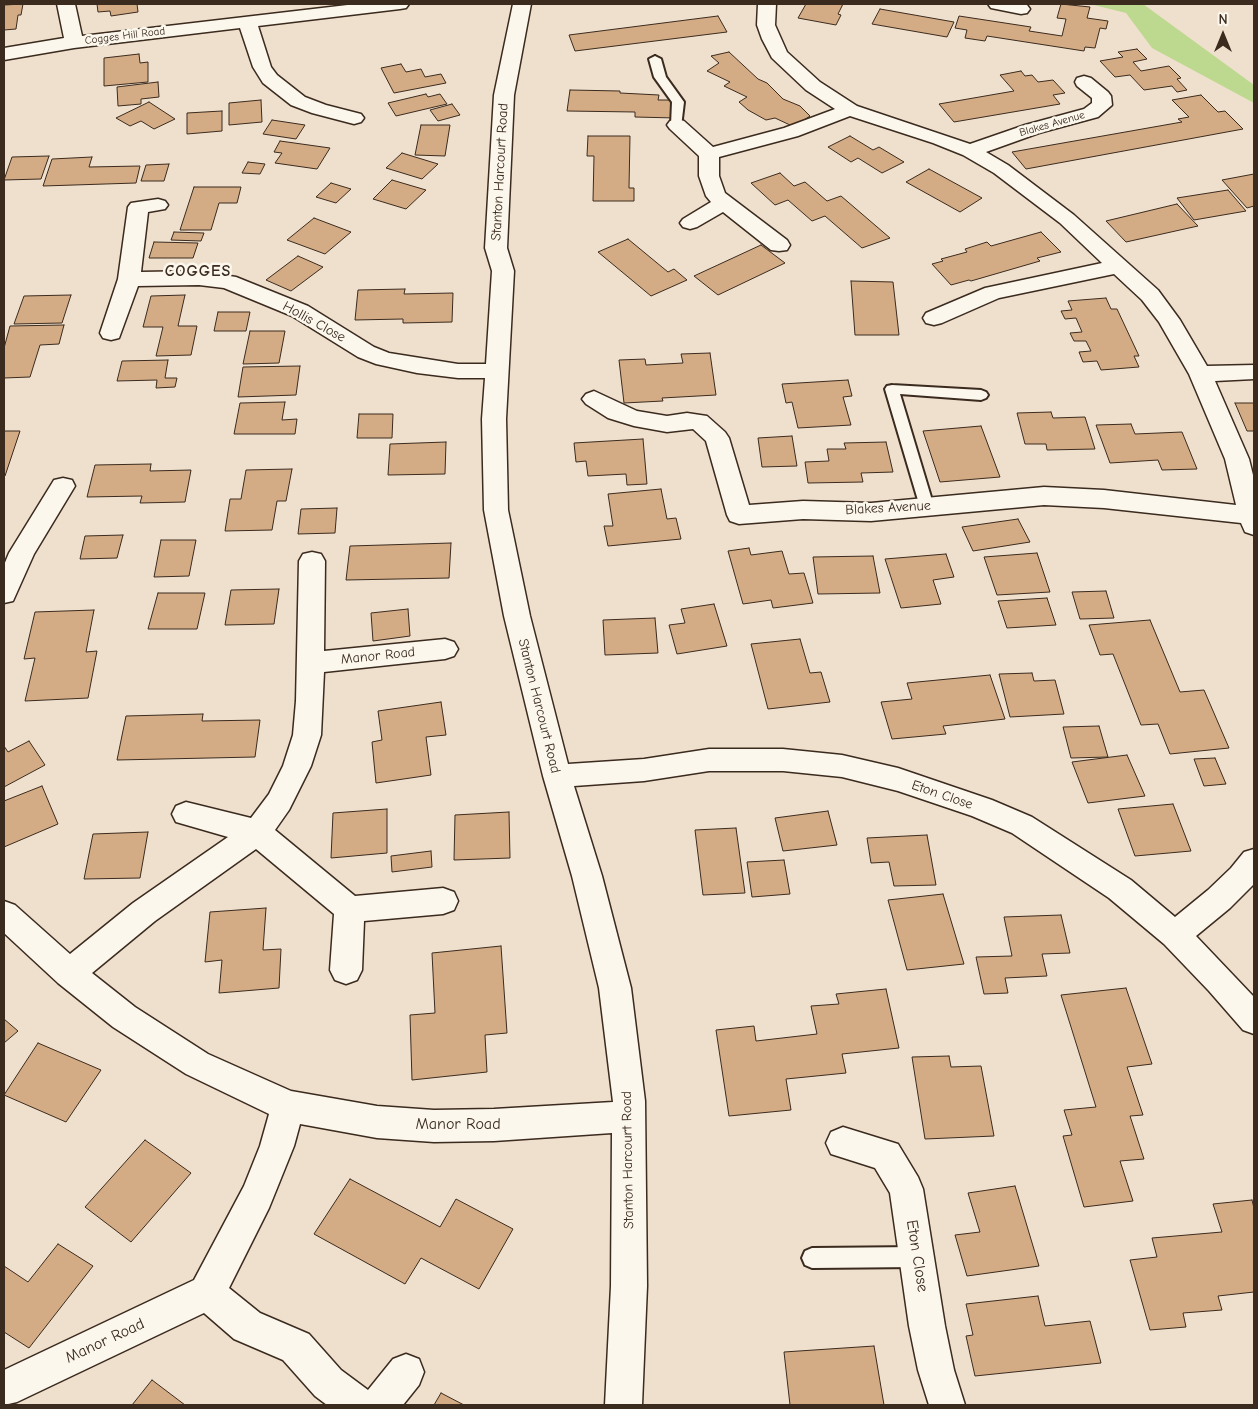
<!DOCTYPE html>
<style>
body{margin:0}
#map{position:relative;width:1258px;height:1409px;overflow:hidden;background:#efe0cd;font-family:"Comic Neue",sans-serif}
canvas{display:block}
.frame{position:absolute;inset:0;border:5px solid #3b2a1e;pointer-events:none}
.north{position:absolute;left:1198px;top:10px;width:50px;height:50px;-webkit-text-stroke:4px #fbf7ec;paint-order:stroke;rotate:0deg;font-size:14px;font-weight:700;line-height:20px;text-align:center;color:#3b2a1e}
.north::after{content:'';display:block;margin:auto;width:18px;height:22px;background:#3b2a1e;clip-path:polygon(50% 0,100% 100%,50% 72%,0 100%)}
</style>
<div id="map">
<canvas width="1258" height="1409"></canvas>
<div class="frame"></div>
<div class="north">N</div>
</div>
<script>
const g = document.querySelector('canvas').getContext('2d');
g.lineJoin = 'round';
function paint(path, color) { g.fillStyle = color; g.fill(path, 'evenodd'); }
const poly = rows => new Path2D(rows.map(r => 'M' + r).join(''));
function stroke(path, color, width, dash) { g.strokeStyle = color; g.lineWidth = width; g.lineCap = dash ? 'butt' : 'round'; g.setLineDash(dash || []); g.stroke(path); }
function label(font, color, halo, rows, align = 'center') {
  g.font = font + ' "Comic Neue",sans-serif'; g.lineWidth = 5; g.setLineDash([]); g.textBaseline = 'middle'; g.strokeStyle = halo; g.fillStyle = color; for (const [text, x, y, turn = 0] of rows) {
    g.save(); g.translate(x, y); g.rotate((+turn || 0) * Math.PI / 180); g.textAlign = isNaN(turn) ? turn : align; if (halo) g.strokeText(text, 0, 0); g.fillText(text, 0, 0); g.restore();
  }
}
const green = poly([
 [1090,4,1143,4,1254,85,1254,103,1152,48,1126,13]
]);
const building = poly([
 [23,4,21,15,18,15,16,29,4,30,4,5,23,4],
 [97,4,137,4,138,12,111,16,110,11,98,12,97,4],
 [806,4,843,4,838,14,841,15,836,25,798,18,806,4],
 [1061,4,1090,7,1087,18,1108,21,1106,29,1100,28,1095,48,1085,47,1084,51,987,36,985,41,965,38,967,30,955,28,959,16,1031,27,1029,31,1062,36,1066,19,1057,18,1061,4],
 [880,9,954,22,947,37,872,24,880,9],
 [718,16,727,32,575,51,569,35,718,16],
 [1137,49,1147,59,1133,62,1141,71,1169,66,1181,78,1177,79,1187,90,1177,92,1172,86,1144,90,1130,75,1115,77,1100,61,1123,57,1118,52,1137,49],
 [729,52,758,79,767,83,783,99,800,106,810,116,801,122,790,125,775,118,766,120,748,110,739,102,747,97,724,86,730,82,707,71,719,63,711,56,729,52],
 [139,54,140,63,148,62,148,82,104,86,104,58,139,54],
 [401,64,406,72,421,69,425,77,441,74,446,83,394,93,381,68,401,64],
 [1021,71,1025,76,1032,75,1038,82,1053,80,1065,93,1053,95,1060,104,954,122,939,104,1014,91,1000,75,1021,71],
 [158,82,159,97,141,99,141,104,118,106,117,87,158,82],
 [570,90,620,91,620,93,659,95,658,100,676,100,676,118,635,117,635,112,567,111,570,90],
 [426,94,428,97,440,94,447,104,396,116,388,103,426,94],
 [1201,95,1218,112,1225,111,1243,129,1026,169,1012,152,1182,122,1178,119,1189,117,1172,100,1201,95],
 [261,100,262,122,229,125,229,103,261,100],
 [149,102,175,119,154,129,141,121,130,126,116,118,149,102],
 [452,104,460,115,438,121,430,110,452,104],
 [222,111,222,131,187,134,187,113,222,111],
 [272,120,305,125,296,139,263,134,272,120],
 [421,125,450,125,445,156,415,155,421,125],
 [588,136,630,136,629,188,634,188,634,201,593,201,594,156,587,156,588,136],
 [850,136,873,150,879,147,904,162,882,173,858,158,851,162,828,147,850,136],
 [280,141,330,148,317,169,275,163,282,153,274,152,280,141],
 [402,153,438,164,422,179,386,168,402,153],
 [49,156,41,179,4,180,12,157,49,156],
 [92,157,89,167,140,166,136,183,43,186,52,159,92,157],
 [248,162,265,164,260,174,242,173,248,162],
 [169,164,164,181,141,181,146,165,169,164],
 [929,169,982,198,960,212,906,182,929,169],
 [780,173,794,186,805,182,827,201,841,196,890,238,862,248,825,216,812,221,788,200,775,205,751,183,780,173],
 [1254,174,1254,206,1247,208,1222,180,1254,174],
 [392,180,426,190,406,209,373,199,392,180],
 [331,183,351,189,336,203,316,197,331,183],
 [194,187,241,187,237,203,219,203,211,230,180,230,194,187],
 [1228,190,1246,211,1194,220,1177,198,1228,190],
 [1177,204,1198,226,1126,242,1106,221,1177,204],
 [314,218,351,232,325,254,287,240,314,218],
 [174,232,204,233,201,241,171,240,174,232],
 [1041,232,1061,252,1037,258,1040,261,971,281,969,280,951,285,932,264,943,261,941,259,967,252,965,249,987,242,991,246,1041,232],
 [628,239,668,272,674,269,687,280,651,296,598,252,628,239],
 [154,242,198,243,193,258,149,258,154,242],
 [761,245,785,263,718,295,694,276,761,245],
 [298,256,323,267,291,291,266,280,298,256],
 [851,281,893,282,899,335,855,335,851,281],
 [405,289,404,294,453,293,452,322,403,323,403,319,355,320,358,290,405,289],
 [71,295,62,323,14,324,24,296,71,295],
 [185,295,178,326,197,326,191,355,156,356,163,327,143,327,151,296,185,295],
 [1106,298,1111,309,1117,309,1139,356,1134,356,1139,367,1101,370,1097,361,1083,362,1079,352,1091,351,1086,341,1074,341,1070,333,1082,332,1076,318,1065,319,1061,311,1072,310,1068,301,1106,298],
 [218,312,250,312,246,331,214,331,218,312],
 [64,325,59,344,40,345,30,377,4,378,4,348,10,326,64,325],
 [250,331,285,331,279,363,243,364,250,331],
 [710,353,716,395,662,398,663,401,624,403,619,360,645,359,646,365,683,363,681,354,710,353],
 [168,360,165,378,177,378,175,387,156,388,157,380,117,381,122,361,168,360],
 [300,366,296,395,238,397,243,367,300,366],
 [848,380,852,396,843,397,851,425,798,428,792,402,786,403,782,384,848,380],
 [285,402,282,420,297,419,295,434,234,434,240,403,285,402],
 [1235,403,1254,403,1254,431,1247,431,1235,403],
 [1051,412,1053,418,1085,417,1095,449,1047,450,1046,444,1025,444,1017,413,1051,412],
 [359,414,393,414,392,438,357,438,359,414],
 [1131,424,1135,434,1182,432,1197,469,1162,470,1158,460,1110,463,1096,425,1131,424],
 [981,426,1000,477,940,482,923,431,981,426],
 [4,431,20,431,5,476,4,476,4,431],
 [792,436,797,466,762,467,758,438,792,436],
 [643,439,647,484,627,485,626,474,588,476,586,461,576,462,574,443,643,439],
 [446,442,445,474,388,475,390,444,446,442],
 [886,442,893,472,861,473,863,482,808,483,805,462,829,461,827,449,846,449,844,443,886,442],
 [151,464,150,471,191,470,185,502,140,503,142,496,87,497,95,465,151,464],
 [292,469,286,501,277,501,272,530,225,531,230,499,241,499,246,470,292,469],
 [661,489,667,519,676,518,681,539,608,546,604,526,613,526,608,494,661,489],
 [337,508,335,533,298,534,301,509,337,508],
 [1018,519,1030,542,973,551,962,527,1018,519],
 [123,535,117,558,80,559,85,536,123,535],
 [161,540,196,540,189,576,154,577,161,540],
 [451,543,449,578,346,580,350,546,451,543],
 [749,548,751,555,782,551,789,574,804,573,813,603,773,608,771,600,743,604,728,551,749,548],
 [1037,553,1050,592,997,595,984,557,1037,553],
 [946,554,954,577,933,580,941,604,901,608,885,559,946,554],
 [873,556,880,593,818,594,813,557,873,556],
 [279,589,274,624,225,625,231,590,279,589],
 [1106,591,1114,618,1080,619,1072,592,1106,591],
 [158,593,205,593,197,629,148,629,158,593],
 [1047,598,1056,625,1007,628,998,601,1047,598],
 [714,604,727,646,677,654,669,625,685,623,681,609,714,604],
 [408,609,410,636,373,641,371,613,408,609],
 [94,610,86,652,97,651,88,698,25,701,35,658,24,659,35,612,94,610],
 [655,618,658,653,605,655,603,620,655,618],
 [1150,620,1180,692,1204,690,1229,748,1170,754,1158,724,1141,725,1113,654,1100,655,1089,625,1150,620],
 [800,639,810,673,821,672,830,702,768,709,751,644,800,639],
 [1032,673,1034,681,1055,680,1064,714,1010,717,999,674,1032,673],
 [990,675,1005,719,943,726,946,734,892,739,881,702,912,699,907,683,990,675],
 [441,702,446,735,426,737,431,775,376,783,372,742,382,740,378,711,441,702],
 [203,714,202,721,260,720,255,757,117,760,126,716,203,714],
 [1099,726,1108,757,1071,758,1063,727,1099,726],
 [29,741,45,765,4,787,4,746,8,752,29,741],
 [1127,755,1145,796,1088,803,1072,762,1127,755],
 [1215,758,1226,784,1204,786,1194,759,1215,758],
 [42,786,58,824,4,847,4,801,42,786],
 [1173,804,1191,851,1135,856,1118,809,1173,804],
 [387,809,387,853,331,858,333,813,387,809],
 [828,811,837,845,783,851,775,818,828,811],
 [509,812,510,858,454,860,455,815,509,812],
 [736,828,745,893,703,895,695,830,736,828],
 [148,832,140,878,84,879,93,834,148,832],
 [927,835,936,885,894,886,889,862,871,863,867,838,927,835],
 [431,851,432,867,392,872,391,856,431,851],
 [784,860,790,894,752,897,747,862,784,860],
 [943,894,964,964,907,970,888,900,943,894],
 [266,908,263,950,281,949,279,988,219,993,222,960,205,962,210,912,266,908],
 [1061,915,1070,953,1042,954,1047,976,1005,978,1008,993,984,994,976,957,1012,956,1004,917,1061,915],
 [501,946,507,1033,485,1035,487,1072,412,1080,410,1015,435,1013,432,953,501,946],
 [1126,988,1152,1064,1127,1067,1143,1115,1130,1116,1144,1159,1120,1161,1133,1201,1084,1207,1063,1136,1072,1135,1064,1110,1096,1107,1061,995,1126,988],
 [886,989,899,1048,842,1054,846,1073,786,1079,791,1110,729,1116,716,1030,754,1026,756,1041,817,1034,811,1006,839,1004,836,994,886,989],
 [4,1019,18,1031,4,1043,4,1019],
 [38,1043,101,1070,66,1122,4,1095,38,1043],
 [949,1056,951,1067,981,1066,994,1136,925,1139,912,1057,949,1056],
 [145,1140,191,1173,131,1242,85,1207,145,1140],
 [350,1179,440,1227,456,1199,513,1229,479,1289,421,1258,405,1284,314,1234,350,1179],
 [1015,1186,1039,1266,967,1276,955,1235,980,1232,968,1193,1015,1186],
 [1252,1200,1254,1208,1254,1292,1218,1296,1222,1310,1183,1313,1186,1327,1150,1330,1130,1260,1157,1257,1152,1238,1222,1232,1213,1204,1252,1200],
 [58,1244,93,1266,29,1348,4,1332,4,1266,28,1282,58,1244],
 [1038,1296,1045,1326,1090,1321,1101,1363,975,1376,966,1336,973,1335,966,1304,1038,1296],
 [874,1346,884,1405,790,1405,784,1352,874,1346],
 [152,1380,185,1405,132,1405,152,1380],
 [441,1393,464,1405,434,1405,441,1393]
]);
const service = poly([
 [655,56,661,59,666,77,684,102,681,127,677,128,671,125,672,102,654,77,649,59,655,56],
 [892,385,981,390,986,392,988,395,986,398,981,400,900,394,934,507,932,511,927,512,922,511,920,507,885,389,887,386,892,385],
 [918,1247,925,1250,928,1257,925,1264,918,1267,812,1268,805,1265,802,1258,805,1251,812,1248,918,1247]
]);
const minor = poly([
 [57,4,75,4,82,36,356,4,409,4,406,8,400,9,258,26,271,67,277,75,305,97,326,105,361,114,364,118,361,122,354,124,312,113,291,105,263,83,253,67,240,28,74,48,4,60,4,48,64,38,57,4],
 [513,4,531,4,514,95,507,248,514,271,506,419,508,510,530,616,568,764,644,759,709,749,783,749,842,755,898,768,992,800,1032,817,1131,880,1175,917,1208,890,1231,868,1244,852,1254,849,1254,884,1230,908,1196,936,1254,997,1254,1034,1243,1030,1209,991,1164,944,1109,898,1012,833,972,816,898,791,842,777,783,771,709,771,644,781,574,786,602,876,631,988,645,1101,647,1286,642,1405,605,1405,611,1286,612,1133,494,1141,434,1142,377,1138,300,1124,294,1146,269,1208,229,1288,260,1313,309,1334,341,1370,368,1390,393,1359,406,1354,419,1359,424,1372,419,1385,403,1405,327,1405,315,1396,283,1360,234,1339,204,1313,17,1402,4,1405,4,1370,194,1280,244,1186,260,1146,269,1114,186,1074,113,1027,58,983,4,933,4,901,15,905,70,954,133,903,228,837,176,822,172,814,176,806,186,802,251,818,269,794,283,766,293,735,296,701,299,561,303,554,312,552,321,554,325,561,324,651,445,639,454,642,458,649,454,656,445,659,324,672,321,735,311,766,289,810,275,830,355,896,443,888,454,892,458,901,454,910,443,914,364,921,362,970,357,980,346,984,335,980,330,970,334,914,256,849,155,921,92,973,135,1007,208,1054,291,1091,377,1106,434,1110,494,1109,613,1102,599,988,572,876,543,776,504,616,484,510,482,419,485,378,458,378,417,373,376,364,358,357,292,316,224,288,199,285,138,286,119,338,111,340,103,338,100,333,118,279,128,207,131,203,158,199,165,201,168,205,165,209,148,212,141,272,199,271,236,277,308,306,374,347,389,353,458,364,486,364,492,271,485,248,494,95,513,4],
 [758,4,776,4,775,25,787,52,820,82,857,106,970,144,1025,125,1084,109,1092,103,1092,98,1077,86,1075,82,1077,78,1084,76,1091,78,1108,92,1111,96,1112,105,1098,117,1039,133,986,152,1008,165,1074,215,1158,290,1180,320,1207,366,1254,365,1254,379,1215,381,1249,459,1254,479,1254,535,1245,532,1241,523,1104,508,1044,505,871,521,803,519,739,524,730,521,727,515,706,441,693,429,667,432,634,426,608,418,586,404,582,399,586,394,594,391,637,411,667,416,687,413,707,416,725,432,729,438,749,505,803,501,871,503,1044,487,1104,490,1236,505,1225,459,1189,374,1159,322,1142,300,1114,274,999,298,942,323,934,325,926,323,923,318,926,313,985,288,1102,263,1060,223,994,173,963,155,933,143,850,116,798,136,719,157,719,176,725,193,787,240,790,245,787,250,779,251,771,250,723,212,697,227,690,229,683,227,680,223,683,219,711,202,706,196,699,176,699,156,670,129,667,125,670,121,677,119,684,121,713,147,784,128,835,109,806,90,772,58,762,39,757,25,758,4],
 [988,4,1022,4,1027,5,1030,9,1027,13,1021,14,991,8,988,4],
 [63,478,72,480,75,486,34,554,13,601,4,603,4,565,9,553,54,480,63,478],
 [843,1127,898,1144,918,1177,923,1189,945,1326,954,1370,965,1405,929,1405,918,1370,909,1326,890,1193,875,1168,831,1154,826,1143,831,1132,843,1127]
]);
const farStreetnames = [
 ["Cogges Hill Road",125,36,-7],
 ["Blakes Avenue",1052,124,-16]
];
const streetNames = [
 ["Stanton Harcourt Road",500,172,-87],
 ["Hollis Close",314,322,29],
 ["Blakes Avenue",888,508,-3],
 ["Manor Road",378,656,-6],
 ["Stanton Harcourt Road",539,706,76],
 ["Eton Close",942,795,19],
 ["Stanton Harcourt Road",628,1160,-91]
];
const farDistrictnames = [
 ["COGGES",198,271]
];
const nearStreetnames = [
 ["Manor Road",458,1124],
 ["Eton Close",917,1256,81],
 ["Manor Road",105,1341,-25]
];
paint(green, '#bdd88f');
paint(building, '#d3ac85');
stroke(building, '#3b2a1e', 1);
stroke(service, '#3b2a1e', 4);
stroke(minor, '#3b2a1e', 3);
paint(service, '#fbf7ec');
paint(minor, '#fbf7ec');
label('11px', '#3b2a1e', '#fbf7ec', farStreetnames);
label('14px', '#3b2a1e', '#fbf7ec', streetNames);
g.letterSpacing = '1px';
label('bold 16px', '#3b2a1e', '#fbf7ec', farDistrictnames);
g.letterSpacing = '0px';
label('16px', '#3b2a1e', '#fbf7ec', nearStreetnames);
</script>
